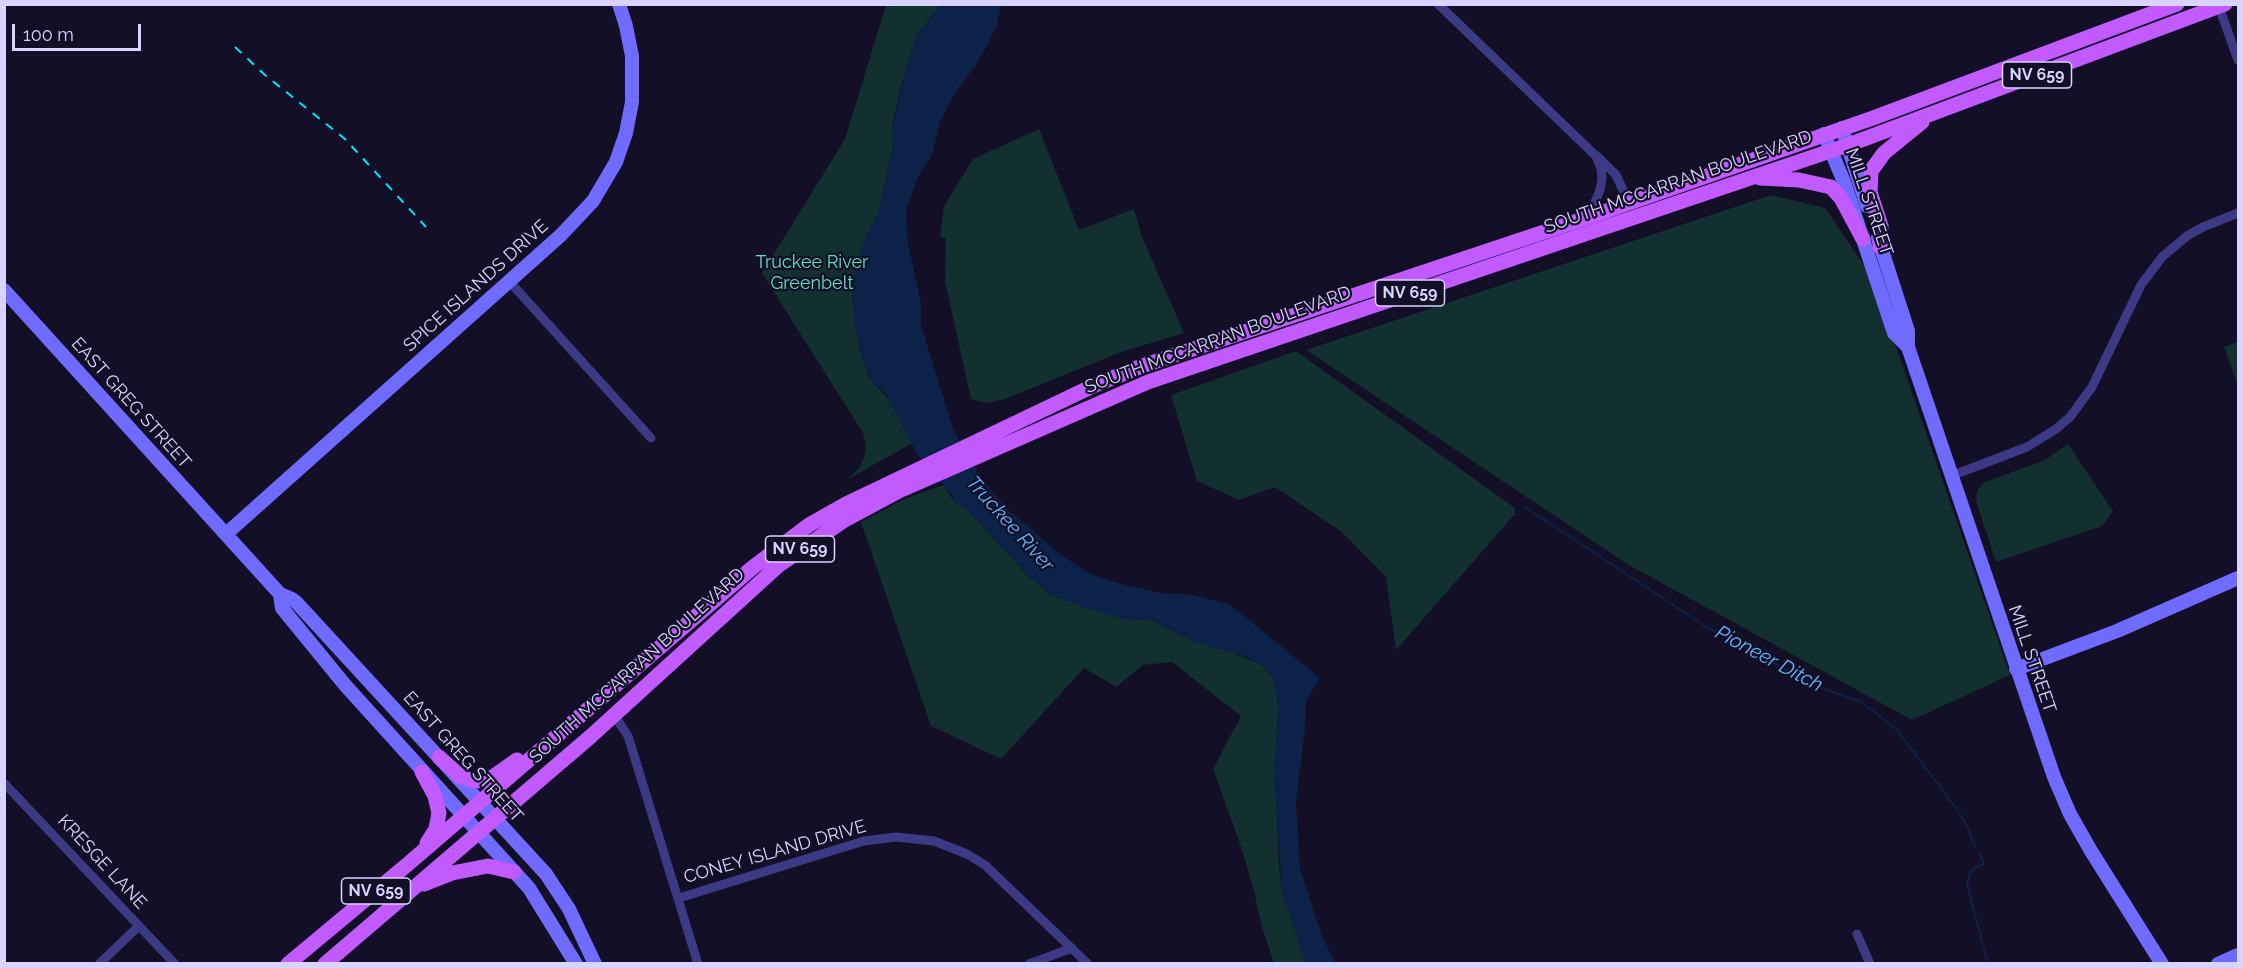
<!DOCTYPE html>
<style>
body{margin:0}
#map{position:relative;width:2243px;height:968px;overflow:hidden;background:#130f26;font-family:Raleway,sans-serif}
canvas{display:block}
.frame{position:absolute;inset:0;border:6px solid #d9d4ff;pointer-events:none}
.scale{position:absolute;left:12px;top:24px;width:129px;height:27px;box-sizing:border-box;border:3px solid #d9d4ff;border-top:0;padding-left:8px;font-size:18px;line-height:21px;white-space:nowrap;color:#d9d4ff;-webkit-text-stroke:4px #130f26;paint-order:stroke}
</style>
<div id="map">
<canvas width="2243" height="968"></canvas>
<div class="frame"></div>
<div class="scale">100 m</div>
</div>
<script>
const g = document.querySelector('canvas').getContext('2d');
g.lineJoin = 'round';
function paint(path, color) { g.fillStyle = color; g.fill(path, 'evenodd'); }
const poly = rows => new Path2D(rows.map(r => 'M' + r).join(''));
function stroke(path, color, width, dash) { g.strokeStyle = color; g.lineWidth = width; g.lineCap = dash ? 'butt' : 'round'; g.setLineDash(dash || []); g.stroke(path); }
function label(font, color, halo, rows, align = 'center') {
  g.font = font + ' Raleway,sans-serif'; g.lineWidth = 4.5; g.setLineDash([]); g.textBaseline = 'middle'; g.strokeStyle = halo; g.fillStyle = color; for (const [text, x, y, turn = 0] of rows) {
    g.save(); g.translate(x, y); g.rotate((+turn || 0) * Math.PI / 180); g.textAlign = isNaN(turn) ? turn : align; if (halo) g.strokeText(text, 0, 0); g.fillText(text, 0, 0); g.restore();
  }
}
const green = poly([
 [886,5,940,5,917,35,906,68,894,117,892,134,893,148,878,213,865,240,855,272,852,296,860,349,870,379,891,402,913,443,848,479,859,468,864,458,866,446,863,433,762,273,845,139],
 [1039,129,1079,230,1134,209,1142,237,1184,333,1121,352,1005,399,986,403,971,399,945,281,946,238,940,237,944,206,973,159],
 [1771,195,1825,208,1872,277,2010,675,1912,720,1627,564,1306,350],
 [2238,342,2238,386,2224,347],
 [1296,351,1515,508,1515,514,1396,650,1386,577,1342,532,1275,487,1239,500,1197,481,1171,395],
 [2068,444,2113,511,2102,526,1996,562,1977,504,1976,496,1979,488,1985,482,2045,460],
 [943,485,955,503,965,507,1029,577,1050,594,1123,619,1151,620,1198,643,1218,647,1261,664,1271,675,1276,689,1278,704,1277,813,1279,865,1282,891,1306,963,1274,963,1262,927,1253,887,1241,847,1213,769,1241,716,1172,662,1143,665,1116,687,1084,668,1001,759,931,726,861,522,902,500]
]);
const water = poly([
 [940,5,1001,5,996,28,978,62,954,94,940,122,932,155,917,179,906,211,908,243,921,303,921,325,953,429,981,478,1005,507,1060,554,1090,574,1125,585,1161,593,1194,595,1231,605,1320,678,1306,701,1305,729,1296,801,1300,868,1321,933,1335,963,1306,963,1282,891,1274,774,1278,707,1276,689,1271,675,1261,664,1244,656,1198,643,1151,620,1123,619,1079,606,1050,594,1042,588,1029,577,970,512,955,503,953,497,916,452,885,393,870,379,856,333,852,296,854,273,865,240,878,213,893,148,892,134,895,117,906,68,917,35]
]);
const stream = poly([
 [1525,507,1705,626,1819,687,1859,701,1876,713,1897,730,1953,804,1966,824,1975,846],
 [1980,854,1984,864,1975,868,1970,872,1967,885,1988,964]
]);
const street = poly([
 [1438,4,1596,156,1601,168,1602,179,1600,190,1589,217],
 [2219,7,2238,60],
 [1596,155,1616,175,1629,203],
 [509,281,651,438],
 [1951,476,2027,447,2056,429,2070,417,2092,387,2141,285,2162,257,2187,236,2203,227,2238,213],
 [614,715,628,736,698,964],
 [4,783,175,964],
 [679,898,864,841,896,837,934,841,967,854,985,865,1088,964],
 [1857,934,1870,964],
 [99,964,139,926],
 [1029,964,1072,948]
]);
const secondary = poly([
 [1842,128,1867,206],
 [1824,134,1844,182,1894,333,1908,347],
 [1878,238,1908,331,1908,347,2054,777,2070,814,2091,851,2162,964],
 [4,290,280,594,292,599,297,603,546,874,569,909,595,964],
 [226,534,561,235,593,201,616,162,626,133,632,102,632,56,626,26,619,4],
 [280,594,282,608,345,685,529,888,576,964],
 [2016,669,2117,631,2238,578],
 [2218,964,2238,955]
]);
const primary = poly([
 [1760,178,1799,180,1831,187,1841,198,1863,239],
 [1880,247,1881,226,1870,192,1871,171,1884,153,1922,122],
 [439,757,461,777,475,781,490,779,517,760],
 [422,772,435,796,439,813,436,829,427,843],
 [424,884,452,873,488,866,514,872],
 [288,964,408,864,752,568,809,525,846,504,1095,385,1142,366,1589,217,1873,118,2177,4],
 [325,964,590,737,779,565,843,521,899,491,1148,382,1848,145,2225,4]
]);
const rail = poly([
 [235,47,265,75,345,139,426,227]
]);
const shields = [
 [2037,75,69],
 [1410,293,69],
 [800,549,69],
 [376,891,69]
];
const shieldNames = [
 ["NV 659",2037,75],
 ["NV 659",1410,293],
 ["NV 659",800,549],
 ["NV 659",376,891]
];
const streetNames = [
 ["SOUTH MCCARRAN BOULEVARD",1678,182,-19],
 ["MILL STREET",1869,202,71],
 ["SPICE ISLANDS DRIVE",476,286,-42],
 ["SOUTH MCCARRAN BOULEVARD",1218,340,-20],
 ["EAST GREG STREET",131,403,48],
 ["MILL STREET",2032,659,71],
 ["SOUTH MCCARRAN BOULEVARD",637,666,-42],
 ["EAST GREG STREET",463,757,48],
 ["CONEY ISLAND DRIVE",775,852,-16],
 ["KRESGE LANE",102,862,47]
];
const parkNames = [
 ["Truckee River",812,263],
 ["Greenbelt",812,284]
];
const waterNames = [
 ["Truckee River",1010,524,48],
 ["Pioneer Ditch",1769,659,28]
];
paint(green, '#12302f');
paint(water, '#0c2248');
stroke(stream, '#0c2248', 2);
stroke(street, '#3d3a85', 9);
stroke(secondary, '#6f6bff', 14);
stroke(primary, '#c25bff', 15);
stroke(rail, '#00e5ff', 2, [9, 8]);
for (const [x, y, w] of shields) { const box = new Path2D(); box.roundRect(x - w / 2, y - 13, w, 26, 4.5); g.fillStyle = '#130f26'; g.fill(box); stroke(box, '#d9d4ff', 1.5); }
label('bold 16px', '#d9d4ff', null, shieldNames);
label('18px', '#d9d4ff', '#130f26', streetNames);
label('18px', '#5fe0c0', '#130f26', parkNames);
label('italic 20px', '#62b6ff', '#130f26', waterNames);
</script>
